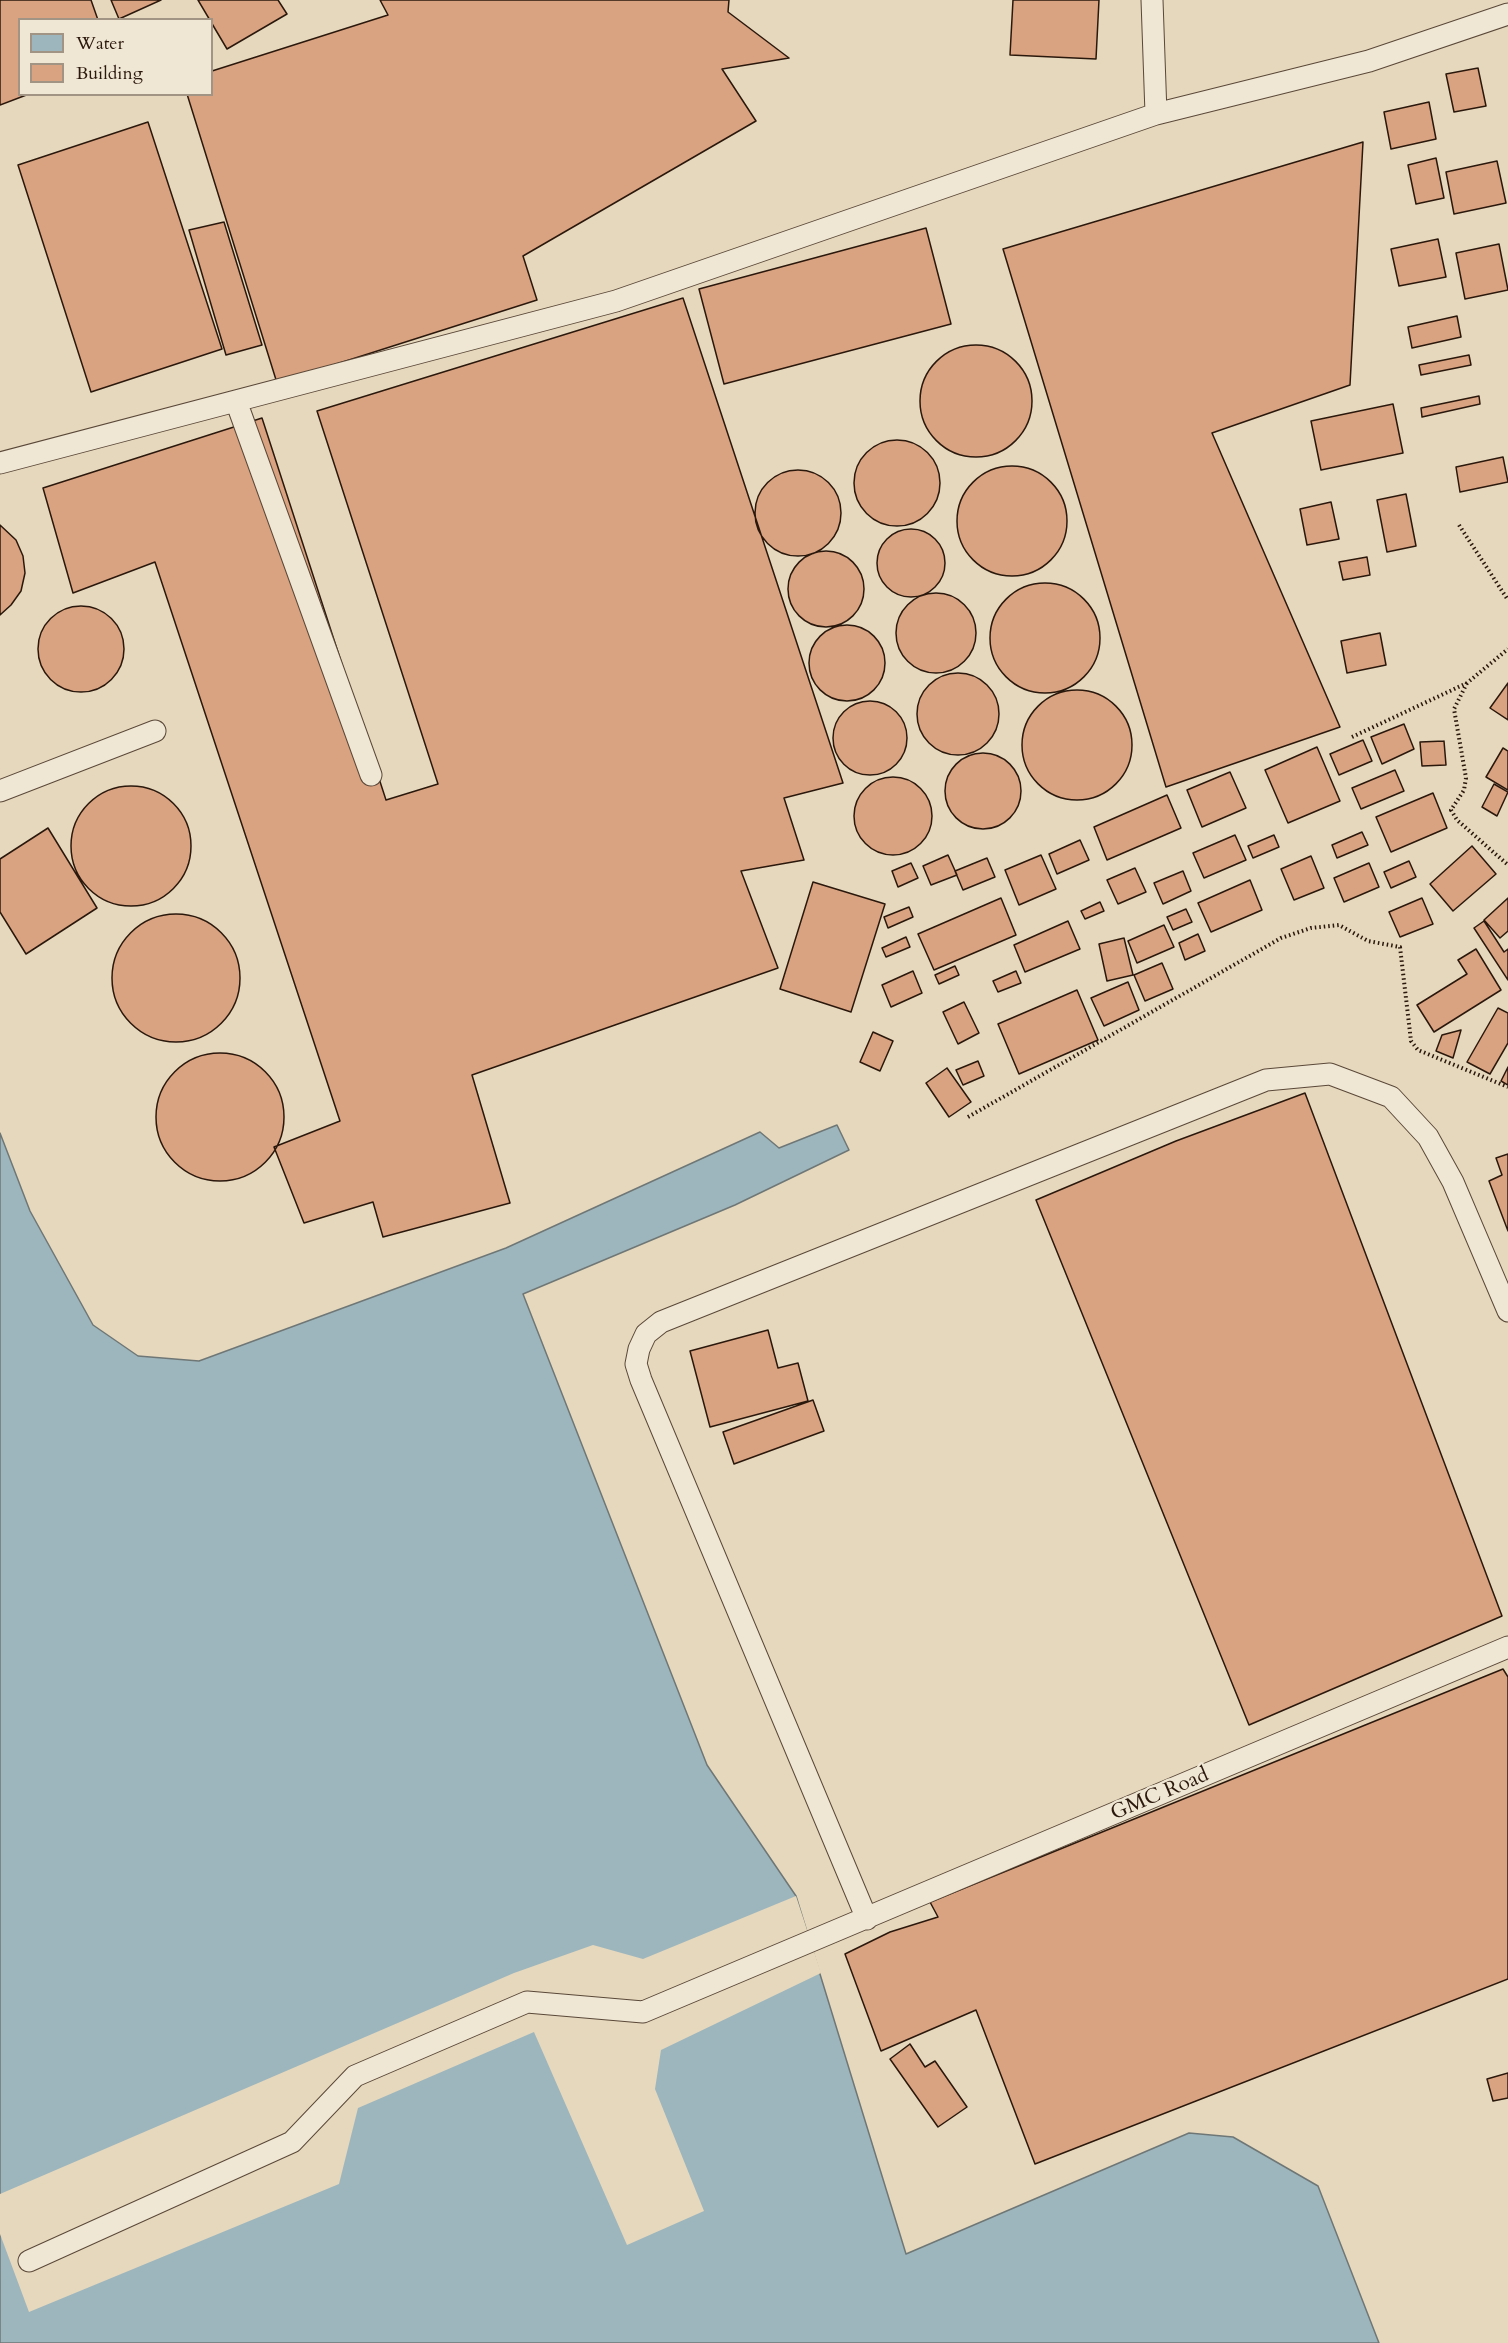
<!DOCTYPE html>
<style>
body{margin:0}
#map{position:relative;width:1508px;height:2343px;overflow:hidden;background:#e6d8bd;font-family:Cardo,serif}
canvas{display:block}
.legend{position:absolute;left:18px;top:18px;width:195px;height:78px;box-sizing:border-box;background:#efe6d4;border:2px solid #a19484;margin:0;padding:8px 10px;list-style:none;font-size:18px;color:#2b180c}
.legend li{display:flex;align-items:center;gap:12px;height:30px}
.legend b{width:30px;border:2px solid #a19484}
</style>
<div id="map">
<canvas width="1508" height="2343"></canvas>
<ul class="legend">
<li><b style="height:16px;background:#9db6bd"></b>Water</li>
<li><b style="height:16px;background:#d9a280"></b>Building</li>
</ul>
</div>
<script>
const g = document.querySelector('canvas').getContext('2d');
g.lineJoin = 'round';
function paint(path, color) { g.fillStyle = color; g.fill(path, 'evenodd'); }
const poly = rows => new Path2D(rows.map(r => 'M' + r).join(''));
function stroke(path, color, width, dash) { g.strokeStyle = color; g.lineWidth = width; g.lineCap = dash ? 'butt' : 'round'; g.setLineDash(dash || []); g.stroke(path); }
function label(font, color, halo, rows, align = 'center') {
  g.font = font + ' Cardo,serif'; g.lineWidth = 4.5; g.setLineDash([]); g.textBaseline = 'middle'; g.strokeStyle = halo; g.fillStyle = color; for (const [text, x, y, turn = 0] of rows) {
    g.save(); g.translate(x, y); g.rotate((+turn || 0) * Math.PI / 180); g.textAlign = isNaN(turn) ? turn : align; if (halo) g.strokeText(text, 0, 0); g.fillText(text, 0, 0); g.restore();
  }
}
const water = poly([
 [837,1125,849,1150,735,1205,523,1294,707,1765,796,1896,906,2254,1189,2133,1233,2137,1318,2186,1379,2343,0,2343,0,1133,30,1211,93,1325,138,1356,199,1361,506,1248,760,1132,779,1148,837,1125]
]);
const pier = poly([
 [796,1896,821,1973,661,2050,655,2089,704,2211,627,2245,534,2032,358,2108,339,2184,29,2312,0,2234,0,2194,514,1973,593,1945,643,1959]
]);
const building = poly([
 [0,0,91,0,98,20,20,20,20,94,29,94,0,105,0,0],
 [111,0,161,0,119,19,111,0],
 [198,0,278,0,287,14,227,49,198,0],
 [380,0,729,0,728,12,789,58,722,69,756,121,523,256,537,300,277,383,187,94,212,94,212,71,388,15,380,0],
 [1013,0,1099,0,1096,59,1010,55,1013,0],
 [1478,68,1486,106,1454,112,1446,74,1478,68],
 [1429,102,1436,139,1391,149,1384,112,1429,102],
 [148,122,222,349,91,392,18,165,148,122],
 [1363,142,1350,385,1212,433,1340,727,1166,787,1003,249,1363,142],
 [1436,158,1444,198,1416,204,1408,165,1436,158],
 [1497,161,1506,203,1454,214,1446,172,1497,161],
 [224,222,262,345,226,355,189,230,224,222],
 [926,228,951,324,724,384,699,289,926,228],
 [1438,239,1446,277,1399,286,1391,249,1438,239],
 [1499,244,1508,290,1465,299,1456,253,1499,244],
 [683,298,843,783,784,798,804,860,741,871,778,968,472,1075,510,1203,383,1237,373,1202,304,1223,274,1147,340,1121,155,562,73,593,43,488,262,418,386,800,438,784,317,411,683,298],
 [1457,316,1461,337,1412,348,1408,327,1457,316],
 '920 401a56 56 0 1 1 112 0a56 56 0 1 1-112 0Z',
 [1469,355,1471,365,1421,375,1419,365,1469,355],
 [1479,396,1480,404,1422,417,1421,408,1479,396],
 [1393,404,1403,453,1321,470,1311,421,1393,404],
 '854 483a43 43 0 1 1 86 0a43 43 0 1 1-86 0Z',
 [1503,457,1508,482,1460,492,1456,467,1503,457],
 '957 521a55 55 0 1 1 110 0a55 55 0 1 1-110 0Z',
 '755 513a43 43 0 1 1 86 0a43 43 0 1 1-86 0Z',
 [1406,494,1416,546,1387,552,1377,500,1406,494],
 [1331,502,1339,539,1307,545,1300,509,1331,502],
 [0,525,16,540,23,556,25,573,21,591,11,605,0,615,0,525],
 '877 563a34 34 0 1 1 68 0a34 34 0 1 1-68 0Z',
 '788 589a38 38 0 1 1 76 0a38 38 0 1 1-76 0Z',
 [1367,557,1370,575,1343,580,1339,562,1367,557],
 '990 638a55 55 0 1 1 110 0a55 55 0 1 1-110 0Z',
 '896 633a40 40 0 1 1 80 0a40 40 0 1 1-80 0Z',
 '38 649a43 43 0 1 1 86 0a43 43 0 1 1-86 0Z',
 '809 663a38 38 0 1 1 76 0a38 38 0 1 1-76 0Z',
 [1380,633,1386,665,1347,673,1341,641,1380,633],
 '917 714a41 41 0 1 1 82 0a41 41 0 1 1-82 0Z',
 [1508,683,1508,720,1490,708,1508,683],
 '1022 745a55 55 0 1 1 110 0a55 55 0 1 1-110 0Z',
 '833 738a37 37 0 1 1 74 0a37 37 0 1 1-74 0Z',
 [1404,724,1414,749,1382,764,1371,737,1404,724],
 [1363,740,1372,761,1339,775,1330,754,1363,740],
 [1444,741,1446,765,1422,766,1420,742,1444,741],
 [1317,747,1340,801,1288,823,1265,770,1317,747],
 [1503,748,1508,751,1508,790,1486,777,1503,748],
 '945 791a38 38 0 1 1 76 0a38 38 0 1 1-76 0Z',
 [1395,770,1404,791,1361,809,1352,788,1395,770],
 [1230,772,1246,808,1202,827,1187,790,1230,772],
 '854 816a39 39 0 1 1 78 0a39 39 0 1 1-78 0Z',
 [1494,784,1508,792,1497,816,1482,807,1494,784],
 '71 846a60 60 0 1 1 120 0a60 60 0 1 1-120 0Z',
 [1433,793,1447,828,1391,852,1376,817,1433,793],
 [1167,795,1181,828,1107,860,1094,827,1167,795],
 [48,828,97,908,26,954,0,912,0,859,48,828],
 [1362,832,1368,845,1337,858,1332,845,1362,832],
 [1235,835,1246,860,1204,878,1193,853,1235,835],
 [1274,835,1279,847,1253,858,1248,846,1274,835],
 [1080,840,1089,860,1057,874,1049,854,1080,840],
 [1472,846,1496,874,1453,911,1430,884,1472,846],
 [948,855,957,875,931,885,923,866,948,855],
 [1041,855,1056,889,1019,905,1005,870,1041,855],
 [1311,856,1324,888,1294,900,1281,869,1311,856],
 [987,858,995,877,963,890,955,871,987,858],
 [1409,861,1416,877,1391,888,1384,872,1409,861],
 [911,863,918,878,898,887,892,871,911,863],
 [1369,863,1379,887,1344,902,1334,878,1369,863],
 [1135,868,1146,892,1118,904,1107,880,1135,868],
 [1183,871,1191,891,1163,904,1154,883,1183,871],
 [1250,880,1262,910,1211,932,1198,903,1250,880],
 [813,882,885,904,851,1012,780,989,813,882],
 [1001,898,1016,935,934,970,918,934,1001,898],
 [1422,898,1433,924,1400,937,1389,912,1422,898],
 [1508,898,1508,931,1500,938,1484,920,1508,898],
 [1100,902,1104,911,1085,919,1081,911,1100,902],
 [909,907,913,917,888,928,884,917,909,907],
 [1186,909,1192,922,1173,930,1167,917,1186,909],
 '112 978a64 64 0 1 1 128 0a64 64 0 1 1-128 0Z',
 [1068,921,1080,949,1025,972,1014,945,1068,921],
 [1484,921,1504,952,1508,949,1508,980,1474,928,1484,921],
 [1164,925,1174,947,1137,963,1128,941,1164,925],
 [1198,934,1205,951,1185,960,1179,943,1198,934],
 [906,937,910,947,886,957,882,948,906,937],
 [1124,938,1133,975,1107,981,1099,944,1124,938],
 [1476,949,1501,990,1434,1032,1417,1005,1467,974,1458,960,1476,949],
 [1162,963,1173,989,1145,1001,1134,975,1162,963],
 [955,966,959,975,939,984,935,975,955,966],
 [913,971,922,993,891,1007,882,985,913,971],
 [1016,971,1021,983,998,992,993,981,1016,971],
 [1128,982,1139,1010,1104,1026,1091,998,1128,982],
 [1077,990,1098,1040,1019,1074,998,1024,1077,990],
 [964,1002,979,1033,958,1044,943,1012,964,1002],
 [1498,1008,1508,1013,1508,1043,1490,1074,1467,1062,1498,1008],
 [1461,1030,1453,1058,1436,1051,1442,1035,1461,1030],
 [873,1032,893,1041,880,1071,860,1062,873,1032],
 '156 1117a64 64 0 1 1 128 0a64 64 0 1 1-128 0Z',
 [978,1061,984,1076,963,1085,956,1070,978,1061],
 [1508,1067,1508,1085,1501,1081,1508,1067],
 [947,1068,971,1102,949,1117,926,1083,947,1068],
 [1305,1093,1502,1616,1249,1725,1036,1200,1176,1141,1305,1093],
 [1508,1154,1508,1231,1489,1181,1502,1175,1496,1158,1508,1154],
 [768,1330,778,1368,798,1363,808,1401,710,1427,690,1351,768,1330],
 [813,1400,824,1431,734,1464,723,1432,813,1400],
 [1503,1669,1508,1677,1508,1979,1035,2164,976,2010,881,2051,845,1954,890,1932,938,1917,930,1902,1503,1669],
 [910,2044,925,2067,935,2061,967,2107,938,2127,890,2059,910,2044],
 [1508,2073,1508,2098,1493,2101,1487,2079,1508,2073]
]);
const path = poly([
 [1459,525,1508,600],
 [1467,683,1454,709,1466,778,1464,790,1451,810,1457,820,1508,865],
 [1352,737,1467,683,1508,649],
 [968,1117,1281,938,1311,928,1339,925,1368,941,1400,947,1411,1041,1418,1050,1508,1087]
]);
const service = poly([
 [1152,0,1156,114],
 [236,401,371,775],
 [0,463,616,301,1156,114,1369,61,1508,14],
 [0,791,155,731],
 [867,1919,641,1380,636,1364,639,1349,646,1334,661,1322,1266,1080,1330,1074,1391,1097,1428,1137,1453,1182,1508,1311],
 [29,2261,292,2142,355,2076,527,2002,643,2012,1508,1647]
]);
const streetNames = [
 ["GMC Road",1160,1795,-23]
];
paint(water, '#9db6bd');
stroke(water, '#6f7776', 1.5);
paint(pier, '#e6d8bd');
paint(building, '#d9a280');
stroke(building, '#2b180c', 1.5);
stroke(service, '#5a4838', 23);
stroke(path, '#2b180c', 4, [1.5, 3]);
stroke(service, '#efe6d4', 21);
label('21px', '#2b180c', '#efe6d4', streetNames);
</script>
